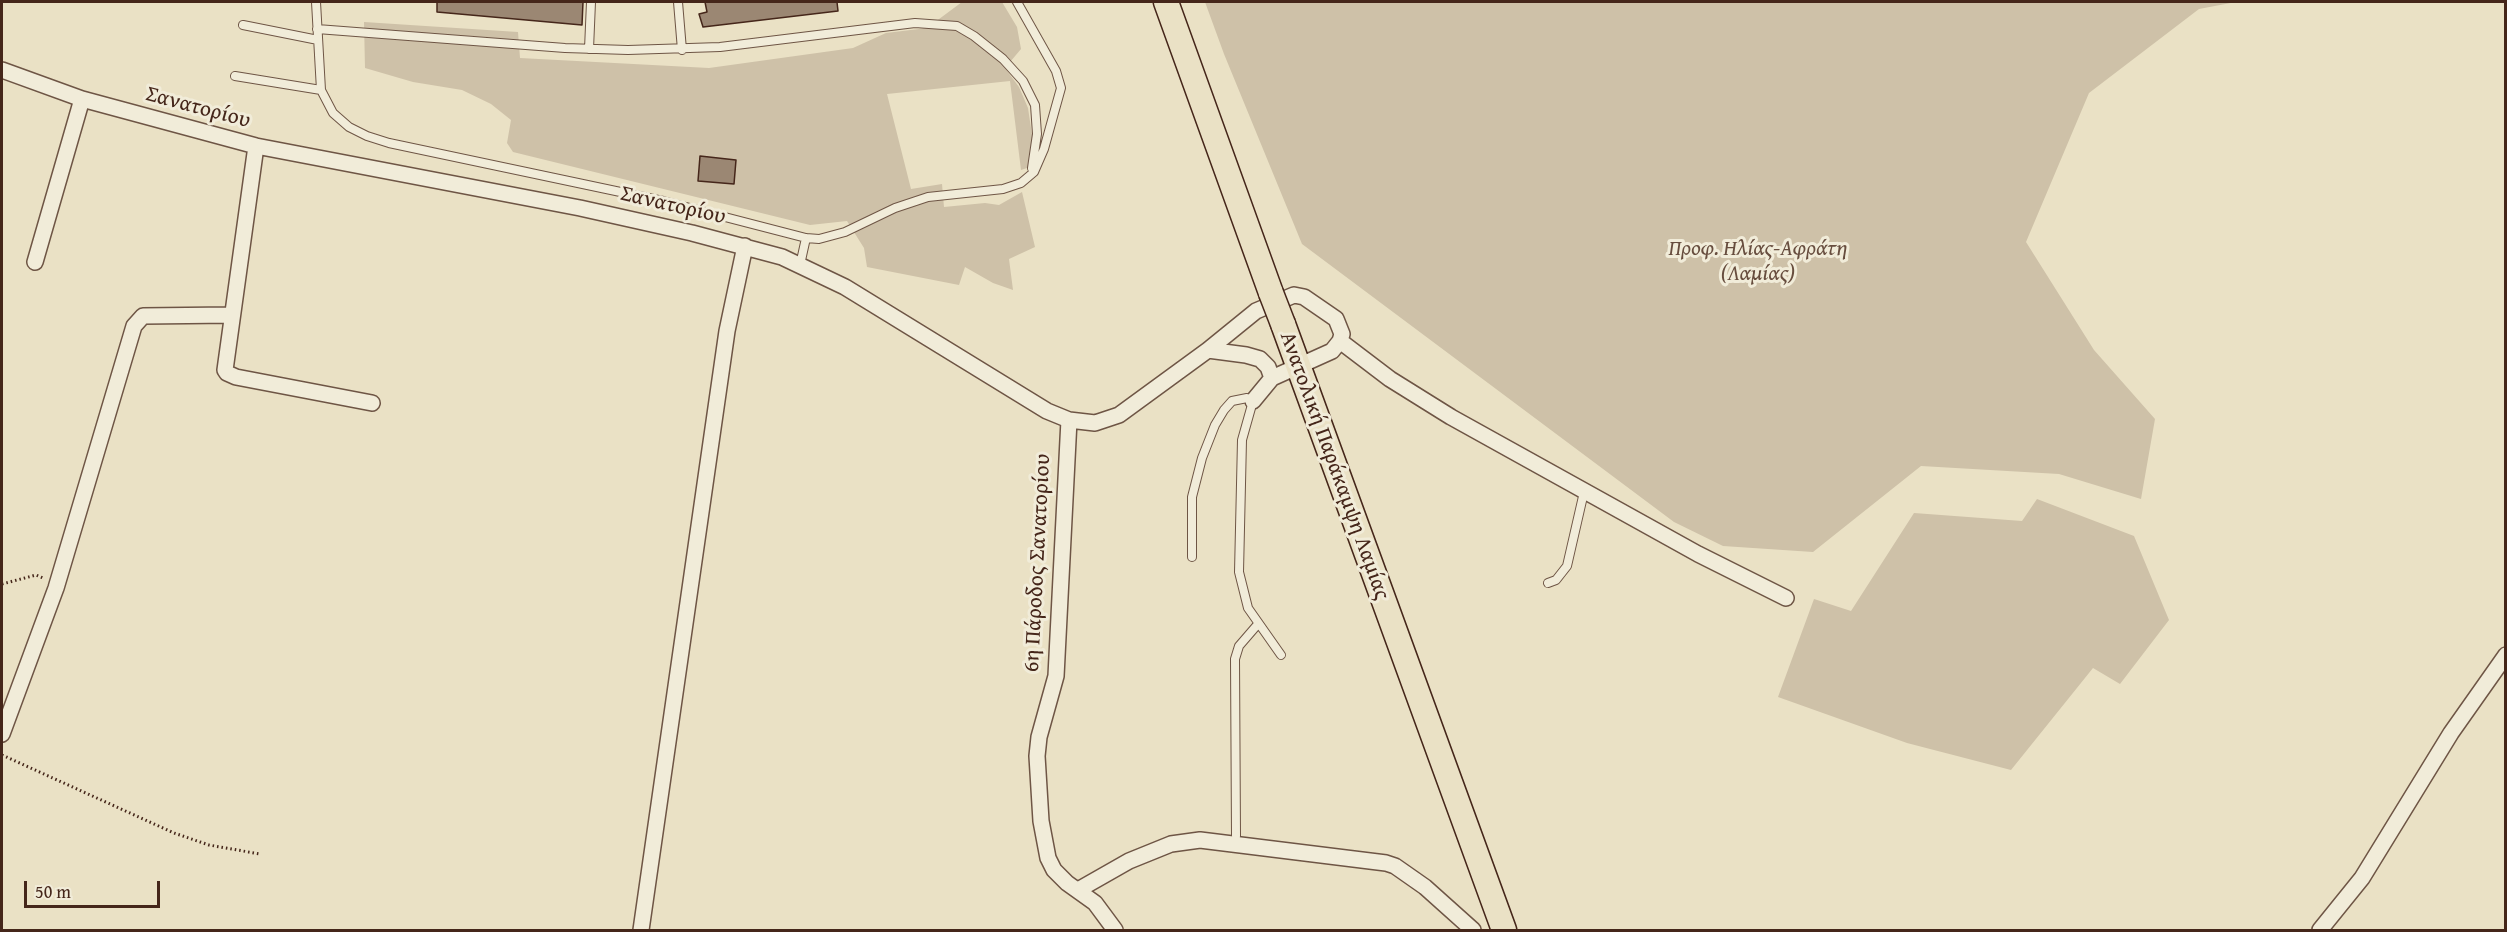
<!DOCTYPE html>
<meta charset="utf-8">
<style>
body{margin:0}
#map{position:relative;width:2507px;height:932px;overflow:hidden;background:#eae1c5;font-family:"Gentium Book Plus",serif}
canvas{display:block}
.frame{position:absolute;inset:0;border:3px solid #45261a;pointer-events:none}
.scale{position:absolute;left:24px;top:881px;width:136px;height:27px;box-sizing:border-box;border:3px solid #45261a;border-top:0;padding-left:8px;font-size:18px;line-height:21px;white-space:nowrap;color:#45261a;-webkit-text-stroke:4px #f1ecd9;paint-order:stroke}
</style>
<div id="map">
<canvas width="2507" height="932"></canvas>
<div class="frame"></div>
<div class="scale">50 m</div>
</div>
<script>
const g = document.querySelector('canvas').getContext('2d');
g.lineJoin = 'round';
function paint(path, color) { g.fillStyle = color; g.fill(path, 'evenodd'); }
const poly = rows => new Path2D(rows.map(r => 'M' + r).join(''));
function stroke(path, color, width, dash) { g.strokeStyle = color; g.lineWidth = width; g.lineCap = dash ? 'butt' : 'round'; g.setLineDash(dash || []); g.stroke(path); }
function label(font, color, halo, rows, align = 'center') {
  g.font = font + ' "Gentium Book Plus",serif'; g.lineWidth = 6; g.setLineDash([]); g.textBaseline = 'middle'; g.strokeStyle = halo; g.fillStyle = color; for (const [text, x, y, turn = 0] of rows) {
    g.save(); g.translate(x, y); g.rotate((+turn || 0) * Math.PI / 180); g.textAlign = isNaN(turn) ? turn : align; if (halo) g.strokeText(text, 0, 0); g.fillText(text, 0, 0); g.restore();
  }
}
const green = poly([
 [962,2,1002,2,1017,27,1021,49,1005,68,1019,87,1028,108,1034,148,1030,167,1021,170,1010,81,887,94,911,189,942,184,944,207,985,203,999,205,1022,192,1035,247,1009,259,1013,290,993,283,965,267,959,285,867,267,864,248,847,221,810,225,513,152,507,143,511,120,491,104,462,90,413,82,365,68,364,22,518,32,520,58,709,68,853,48,886,33,927,28],
 [1205,2,2236,2,2199,9,2089,93,2026,242,2094,350,2155,419,2141,499,2059,474,1921,466,1813,552,1723,546,1674,522,1302,244,1224,54],
 [2037,499,2134,536,2169,620,2120,684,2093,668,2011,770,1907,743,1778,697,1814,599,1851,611,1914,513,2022,521]
]);
const building = poly([
 [437,2,583,2,582,25,437,12,437,2],
 [705,2,837,2,838,11,703,27,699,14,707,12,705,2],
 [700,156,736,160,734,184,698,181,700,156]
]);
const path = poly([
 [2,584,36,575,43,578],
 [2,755,174,833,209,845,260,854]
]);
const lane = poly([
 [316,2,321,90,333,113,349,127,367,136,389,143,663,201,806,238,819,239,845,232,895,208,928,197,1003,189,1021,183,1034,172,1044,149,1061,88,1056,71,1017,2],
 [678,2,682,50],
 [243,25,318,40],
 [317,29,565,48,628,50,720,47,915,23,957,26,974,36,1003,59,1023,81,1035,105,1037,134,1032,168],
 [589,49,591,2],
 [235,76,321,90],
 [800,265,806,238],
 [1192,557,1192,497,1202,458,1215,425,1224,410,1232,401,1247,398,1253,401,1242,440,1239,572,1248,608,1281,655],
 [1548,583,1556,580,1567,566,1584,492],
 [1236,836,1235,659,1239,646,1258,624]
]);
const street = poly([
 [2,70,82,99,256,146,580,208,692,233,782,257,845,287,1047,411,1069,420,1095,423,1119,415,1208,350,1246,355,1260,359,1268,367,1272,378],
 [256,146,225,370,227,373,236,377,372,403],
 [35,262,82,99],
 [1208,350,1256,311,1294,295,1304,297,1336,319,1342,334,1340,341,1390,379,1451,417,1698,554,1786,598],
 [1253,401,1272,378,1332,351,1340,341],
 [1069,420,1056,676,1039,737,1037,756,1041,821,1048,858,1054,870,1067,883,1095,903,1115,930],
 [2,734,56,588,134,326,143,316,231,315],
 [1078,890,1129,861,1171,844,1200,840,1386,863,1395,866,1425,887,1473,930],
 [641,930,727,331,745,246],
 [2320,930,2362,878,2451,733,2506,655]
]);
const primary = poly([
 [1166,2,1271,293],
 [1283,324,1504,930]
]);
const primaryBridge = poly([
 [1271,293,1283,324]
]);
const streetNames = [
 ["Σανατορίου",198,108,15],
 ["Σανατορίου",673,206,13],
 ["Ανατολική Παράκαμψη Λαμίας",1334,466,70],
 ["6η Πάροδος Σανατορίου",1038,563,-87]
];
const parkNames = [
 ["Προφ. Ηλίας-Αφράτη",1758,249],
 ["(Λαμίας)",1758,274]
];
paint(green, '#cec1a8');
paint(building, '#9b8773');
stroke(building, '#45261a', 1.5);
stroke(lane, '#6e5545', 10);
stroke(street, '#6e5545', 18);
stroke(primary, '#45261a', 27);
stroke(path, '#45261a', 3, [1.5, 3]);
stroke(lane, '#f1ecd9', 8);
stroke(street, '#f1ecd9', 15);
stroke(primary, '#eae1c5', 24);
stroke(primaryBridge, '#45261a', 27, []);
stroke(primaryBridge, '#eae1c5', 24);
label('22px', '#45261a', '#f1ecd9', streetNames);
label('italic 22px', '#674d3e', '#f1ecd9', parkNames);
</script>
